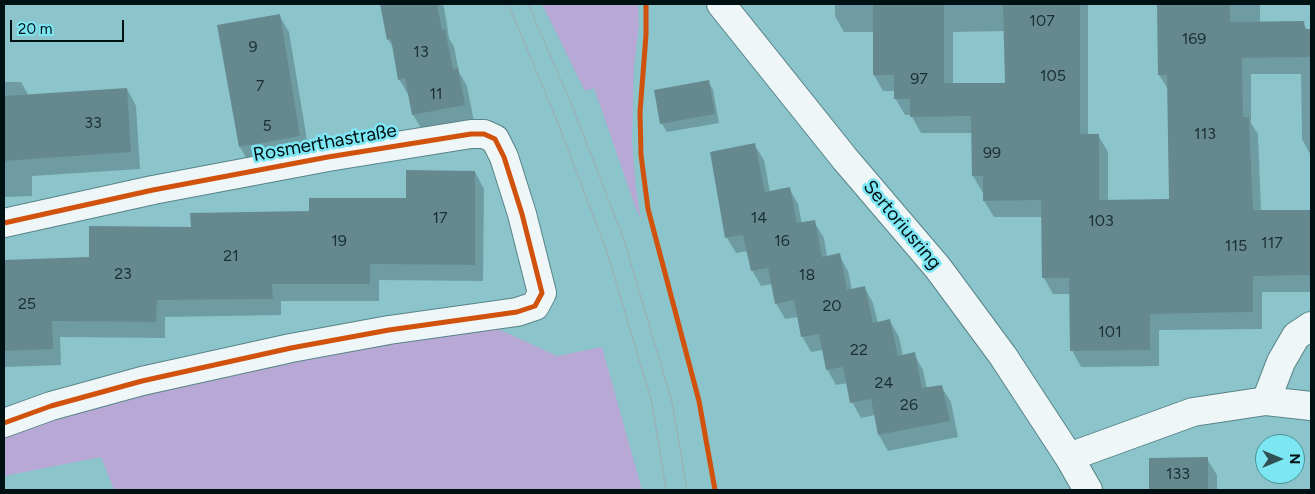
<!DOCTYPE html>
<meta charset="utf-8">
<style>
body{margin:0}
#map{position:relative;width:1315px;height:494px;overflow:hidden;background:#8bc4cb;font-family:Figtree,sans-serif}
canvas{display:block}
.frame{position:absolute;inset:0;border:5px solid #001114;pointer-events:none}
.north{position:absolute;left:1255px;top:434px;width:50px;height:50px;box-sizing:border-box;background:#7de6f3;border:1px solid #4b919a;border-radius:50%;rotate:90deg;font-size:14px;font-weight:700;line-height:20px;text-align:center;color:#001114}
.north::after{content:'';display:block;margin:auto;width:18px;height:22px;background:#315054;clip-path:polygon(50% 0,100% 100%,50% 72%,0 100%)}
.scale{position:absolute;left:10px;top:20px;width:114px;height:22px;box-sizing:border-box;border:2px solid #001114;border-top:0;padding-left:6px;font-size:15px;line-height:18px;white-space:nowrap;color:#001114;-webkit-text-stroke:4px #7de6f3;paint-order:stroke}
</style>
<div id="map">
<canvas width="1315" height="494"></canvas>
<div class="frame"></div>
<div class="north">N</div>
<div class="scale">20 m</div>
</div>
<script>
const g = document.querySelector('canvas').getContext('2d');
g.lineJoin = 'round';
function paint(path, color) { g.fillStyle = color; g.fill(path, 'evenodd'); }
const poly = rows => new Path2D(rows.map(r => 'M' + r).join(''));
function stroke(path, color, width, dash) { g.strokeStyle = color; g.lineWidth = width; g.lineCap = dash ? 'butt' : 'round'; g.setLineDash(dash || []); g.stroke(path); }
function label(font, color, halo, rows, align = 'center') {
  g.font = font + ' Figtree,sans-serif'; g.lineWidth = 5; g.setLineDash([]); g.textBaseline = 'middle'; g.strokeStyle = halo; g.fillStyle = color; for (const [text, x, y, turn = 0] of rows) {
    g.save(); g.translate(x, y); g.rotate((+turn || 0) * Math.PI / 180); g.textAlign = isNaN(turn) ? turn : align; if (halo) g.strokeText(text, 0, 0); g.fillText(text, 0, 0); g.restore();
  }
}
const green = poly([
 [542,4,638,4,639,25,634,67,632,141,636,189,641,219,636,209,594,88,585,91],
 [494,327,557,356,602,347,642,490,114,490,101,457,4,476,4,435,73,411,244,368,411,335]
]);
const shadow = poly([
 [381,4,442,4,444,7,449,38,454,47,459,72,467,86,474,122,423,131,413,115,409,96,399,79,394,49,388,39],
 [835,4,1088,4,1088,136,1098,135,1108,152,1108,201,1170,200,1169,91,1159,75,1158,4,1260,4,1260,23,1303,23,1307,30,1311,30,1311,156,1302,139,1301,74,1251,74,1251,123,1258,134,1261,211,1311,211,1311,292,1262,292,1262,329,1159,330,1159,366,1081,367,1072,350,1071,294,1053,294,1044,278,1043,217,994,217,984,201,984,193,983,193,973,176,972,133,921,133,911,115,905,115,895,98,895,91,883,91,874,75,874,32,844,32,835,16],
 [1005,31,1006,84,953,84,953,32],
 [279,15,289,32,309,152,249,163,240,147],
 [708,81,713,90,719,123,667,132,662,124],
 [4,82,21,82,29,96,127,89,136,106,140,169,32,176,32,196,4,197],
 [754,144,764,160,770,192,789,188,798,204,802,224,814,222,824,238,827,257,839,255,848,271,852,290,864,287,873,303,878,323,890,321,899,337,903,356,914,354,923,370,927,389,941,386,951,402,958,437,888,451,879,435,875,415,861,418,852,402,848,383,836,385,827,369,823,350,811,352,802,336,798,317,785,319,776,303,772,284,761,286,752,270,748,251,736,253,727,238],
 [475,172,484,189,483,281,379,280,379,301,281,301,281,315,165,317,165,338,60,337,61,365,4,367,4,261,90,258,192,228,407,200],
 [1150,459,1207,459,1217,475,1217,490,1150,490]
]);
const building = poly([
 [380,4,437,4,442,30,445,29,453,69,458,68,465,105,412,115,405,78,398,80,391,39,387,40],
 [873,4,944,4,944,83,1005,83,1003,4,1080,4,1080,134,1099,134,1099,200,1169,199,1167,75,1158,75,1157,4,1230,4,1230,22,1304,21,1305,29,1311,29,1311,57,1242,58,1243,117,1249,117,1253,210,1311,210,1311,275,1253,276,1253,312,1150,314,1150,350,1070,351,1069,278,1042,278,1041,200,983,201,983,176,972,176,971,116,910,117,910,99,894,99,894,75,873,75],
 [280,14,300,136,239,147,217,25],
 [709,80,715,114,660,124,654,90],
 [127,88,131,152,4,161,4,96],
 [755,143,765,192,790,187,797,223,815,220,822,257,840,253,847,290,865,286,873,323,890,319,898,356,915,352,922,388,942,385,950,421,878,435,871,399,850,403,843,367,826,370,819,334,801,337,794,300,775,304,768,268,751,271,743,235,725,238,710,152],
 [406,170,475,171,475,265,370,264,370,284,272,284,273,299,157,300,156,322,52,321,53,349,4,351,4,260,89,257,89,226,191,227,190,213,309,211,309,198,406,198],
 [1208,457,1208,490,1149,490,1149,458]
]);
const street = poly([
 [721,4,845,159,938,268,1003,356,1069,457,1088,490],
 [4,223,153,190,328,157,471,134,484,134,495,139,504,157,522,214,542,293,535,306,517,312,389,330,291,348,142,381,51,406,4,423],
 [1266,401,1281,362,1296,336,1311,326],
 [1069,457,1193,412,1266,401,1311,406]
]);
const tram = poly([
 [508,4,556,118,607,252,652,403,666,490],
 [528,4,575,113,624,240,672,402,687,490]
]);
const cycleway = poly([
 [646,4,646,35,640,112,641,155,648,209,699,401,715,490],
 [4,223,153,190,328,157,471,134,484,134,495,139,504,157,522,214,542,293,535,306,517,312,389,330,291,348,142,381,51,406,4,423]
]);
const numberNames = [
 ["107",1042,21],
 ["169",1194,39],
 ["9",253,47],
 ["13",421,52],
 ["105",1053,76],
 ["97",919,79],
 ["7",260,86],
 ["11",436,94],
 ["33",93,123],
 ["5",267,126],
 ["113",1205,134],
 ["99",992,153],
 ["17",440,218],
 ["14",759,218],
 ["103",1101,221],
 ["19",339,241],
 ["16",782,241],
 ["117",1272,243],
 ["115",1236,246],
 ["21",231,256],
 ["23",123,274],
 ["18",807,275],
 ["25",27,304],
 ["20",832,306],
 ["101",1110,332],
 ["22",859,350],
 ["24",884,383],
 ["26",909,405],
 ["133",1178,474]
];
const streetNames = [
 ["Rosmerthastraße",325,143,-10],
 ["Sertoriusring",902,225,50]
];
paint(green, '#b7a8d5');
paint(shadow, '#0003');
paint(building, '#668990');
stroke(street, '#588488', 30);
stroke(street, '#eef6f7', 28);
stroke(tram, '#9fabad', 1);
stroke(cycleway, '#d1520d', 5);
label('16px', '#1a2f33', null, numberNames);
label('19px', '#001114', '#7de6f3', streetNames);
</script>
